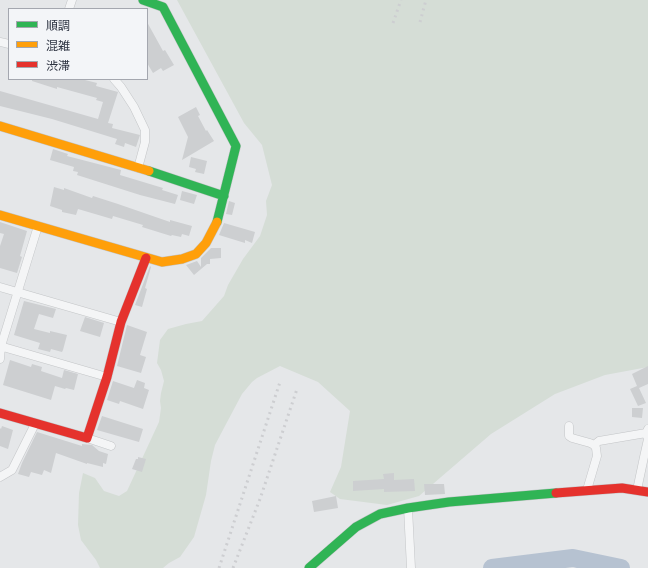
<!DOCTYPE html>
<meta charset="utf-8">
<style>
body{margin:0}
#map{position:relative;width:648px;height:568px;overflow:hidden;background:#e5e7e9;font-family:"Fira Sans","Noto Sans JP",sans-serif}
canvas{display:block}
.legend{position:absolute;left:8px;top:8px;width:140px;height:72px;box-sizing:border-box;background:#f3f5f8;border:1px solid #a4a7af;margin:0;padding:5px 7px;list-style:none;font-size:12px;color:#2d3341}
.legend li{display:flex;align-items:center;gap:8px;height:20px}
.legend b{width:20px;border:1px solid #a4a7af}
</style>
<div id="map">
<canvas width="648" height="568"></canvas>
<ul class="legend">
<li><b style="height:5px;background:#30b455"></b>順調</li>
<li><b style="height:5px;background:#ff9f0a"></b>混雑</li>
<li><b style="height:5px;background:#e5322d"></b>渋滞</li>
</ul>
</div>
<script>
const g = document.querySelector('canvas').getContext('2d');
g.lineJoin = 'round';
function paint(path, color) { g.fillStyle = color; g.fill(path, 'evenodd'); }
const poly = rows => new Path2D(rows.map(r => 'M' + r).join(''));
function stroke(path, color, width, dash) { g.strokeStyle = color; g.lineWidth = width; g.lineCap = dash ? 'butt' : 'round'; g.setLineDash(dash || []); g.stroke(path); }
const green = poly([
 [177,0,648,0,648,367,605,375,555,394,491,434,419,496,387,505,340,499,330,492,341,467,350,411,318,382,280,366,257,378,252,382,242,394,225,426,215,445,211,461,206,495,194,537,180,557,169,563,163,568,100,568,96,560,81,540,78,525,79,493,83,473,95,478,104,491,119,496,127,491,159,422,161,408,160,401,161,393,164,381,161,370,157,363,160,340,168,329,186,324,202,321,224,296,228,285,243,259,260,236,267,215,266,201,272,185,262,145,244,123]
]);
const river = poly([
 [492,568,573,558,621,568]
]);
const building = poly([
 [147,22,163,51,165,50,174,65,163,71,161,68,153,73,147,63],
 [32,79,81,79,97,83,96,86,118,92,108,123,113,124,112,128,140,135,136,147,125,143,124,147,115,144,117,139,52,119,0,106,0,91,98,119,103,102,96,100,97,98,57,87,57,89,32,81],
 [196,107,200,115,198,116,206,131,207,130,214,141,182,160,188,137,178,117],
 [53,149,68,154,67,156,121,170,120,175,163,188,162,190,178,195,175,204,140,195,77,175,78,172,73,171,74,167,50,160],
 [191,157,207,161,204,174,195,172,196,169,189,167],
 [54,187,64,190,64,188,92,198,93,196,118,204,170,222,170,220,192,226,189,236,182,234,181,237,172,235,171,236,142,227,143,225,113,216,112,219,78,209,76,215,62,212,62,210,50,206],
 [182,191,197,195,194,204,180,200],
 [229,201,235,203,232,215,226,214],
 [0,222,27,231,20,256,22,257,17,273,0,268,0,246,4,234,0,233],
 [224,223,255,232,252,243,245,240,245,243,219,235],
 [211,248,221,248,221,258,210,259,210,264,207,264,194,275,186,265,197,261,201,267,201,258],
 [150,266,151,267,145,288,147,289,142,307,135,305],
 [24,301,56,309,53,318,39,314,34,329,50,333,50,331,67,335,63,350,62,352,51,349,50,352,38,349,40,343,14,335],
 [85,317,104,323,100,337,80,331],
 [127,325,147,332,140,355,146,357,141,373,117,366],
 [10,360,31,367,32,364,42,367,41,371,62,378,64,370,78,374,74,390,66,388,65,389,55,386,51,400,3,385],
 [648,366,648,384,639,388,646,403,638,406,630,389,637,386,632,374],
 [137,380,145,383,144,388,149,390,143,409,120,401,119,404,107,400,113,381,134,388],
 [632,408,643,408,642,418,632,417],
 [102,416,143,429,139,442,97,430],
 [2,426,13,430,8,449,0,446,0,428,1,429],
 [37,432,82,446,82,444,92,445,99,451,108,454,106,464,103,463,103,467,87,463,87,464,56,453,51,473,44,470,42,475,31,472,29,477,18,474,22,463],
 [138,457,146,459,142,472,132,469,136,459,138,459],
 [394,473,394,480,414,479,415,491,384,492,384,489,353,491,353,481,384,479,383,474],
 [424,484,444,484,445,494,425,495],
 [336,496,338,508,314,512,312,501]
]);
const street = poly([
 [69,9,72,0],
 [0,42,9,44],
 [114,79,121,87,134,107,145,130,145,142,138,168],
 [0,287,121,322],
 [0,346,107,377],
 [0,359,1,346,38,226],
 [569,426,569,436,572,438,590,443,594,445,596,448,597,456,587,490],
 [87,438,111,446],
 [594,445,599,441,646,433],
 [0,477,12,470,35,424],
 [637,490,644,457,648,439,646,433,648,429],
 [408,508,411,568]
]);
const fast = poly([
 [143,0,163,7,236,146,217,222],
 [149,171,224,196],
 [309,568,356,527,380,514,408,508,449,502,556,493]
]);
const slow = poly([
 [0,126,149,171],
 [0,215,162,262,182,259,196,254,206,243,217,222]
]);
const jam = poly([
 [0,413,87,438,107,377,121,322,146,258],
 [556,493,622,488,648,492]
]);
const rail = poly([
 [420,22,426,0],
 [393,23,401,0],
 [219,568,280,382],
 [233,568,260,499,297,389]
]);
paint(green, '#d5ddd6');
stroke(river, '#b6c2d1', 18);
paint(building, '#cdcfd1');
stroke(street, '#c3c5c7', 9);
stroke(fast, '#c3c5c7', 10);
stroke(slow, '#c3c5c7', 10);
stroke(jam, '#c3c5c7', 10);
stroke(street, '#f4f5f6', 8);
stroke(fast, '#30b455', 9);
stroke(slow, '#ff9f0a', 9);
stroke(jam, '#e5322d', 9);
stroke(rail, '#cdced1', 3, [2, 4]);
</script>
